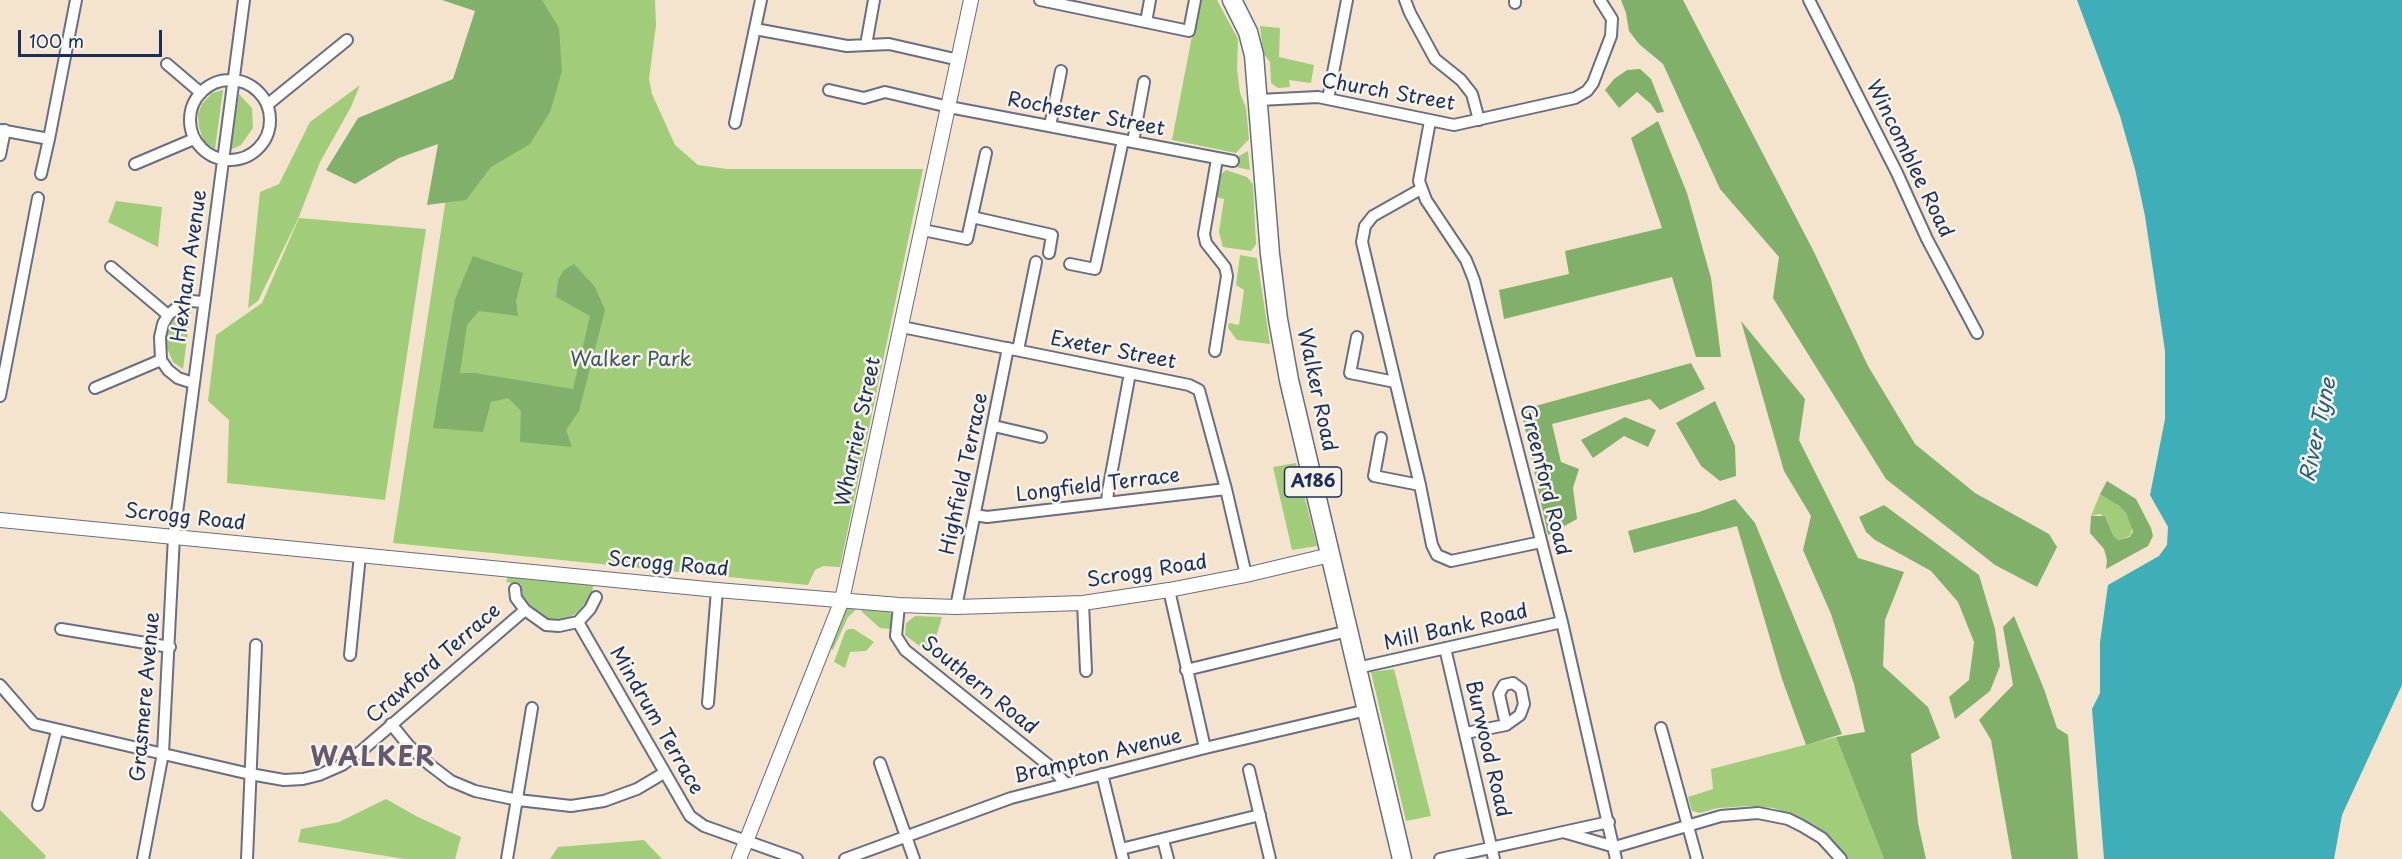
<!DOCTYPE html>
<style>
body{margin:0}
#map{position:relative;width:2402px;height:859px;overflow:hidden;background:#f5e4cd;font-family:"Playpen Sans",sans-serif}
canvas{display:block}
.scale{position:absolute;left:18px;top:30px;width:144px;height:27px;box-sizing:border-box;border:3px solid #1b2f5e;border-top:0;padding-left:8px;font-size:18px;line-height:21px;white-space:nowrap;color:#1b2f5e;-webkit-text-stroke:4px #f7f3e8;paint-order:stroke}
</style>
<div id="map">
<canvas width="2402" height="859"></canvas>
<div class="scale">100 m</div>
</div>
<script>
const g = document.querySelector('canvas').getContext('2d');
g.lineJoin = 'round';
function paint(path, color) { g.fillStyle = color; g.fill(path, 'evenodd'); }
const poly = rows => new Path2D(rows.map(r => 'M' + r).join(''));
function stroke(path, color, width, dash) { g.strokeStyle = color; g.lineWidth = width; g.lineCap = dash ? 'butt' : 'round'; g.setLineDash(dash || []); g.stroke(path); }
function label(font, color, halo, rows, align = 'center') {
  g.font = font + ' "Playpen Sans",sans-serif'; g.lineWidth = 5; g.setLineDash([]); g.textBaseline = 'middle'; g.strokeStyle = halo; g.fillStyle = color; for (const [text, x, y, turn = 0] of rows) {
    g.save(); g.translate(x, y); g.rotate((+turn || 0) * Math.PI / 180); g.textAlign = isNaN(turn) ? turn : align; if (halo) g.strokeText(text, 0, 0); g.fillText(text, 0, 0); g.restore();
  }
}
const green = poly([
 [508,0,655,0,656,25,649,79,652,94,675,145,698,165,727,169,923,169,840,567,823,566,815,570,808,585,393,543,460,107],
 [1199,0,1217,0,1238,39,1237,69,1240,93,1246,108,1249,139,1236,153,1172,140],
 [1260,26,1280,28,1279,57,1314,65,1311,83,1289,80,1290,87,1278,88,1271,83,1270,62,1263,53],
 [360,85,351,107,320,162,298,219,258,301,248,308,260,192,279,184,310,122],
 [223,90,215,149,204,142,199,127,198,114,202,104,212,93],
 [239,94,252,108,253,128,241,145,230,150],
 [1248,151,1250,170,1236,167,1237,157],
 [1226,170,1247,177,1253,184,1256,244,1251,251,1223,247,1219,232,1224,199,1216,197,1221,174],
 [116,201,162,207,158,247,108,222],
 [299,218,426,229,385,500,227,483,229,420,208,401,216,335,262,303],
 [1240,255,1257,258,1270,344,1237,340,1228,328,1229,323,1239,325,1244,290,1236,285],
 [191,310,183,369,173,362,167,348,166,335,170,324,179,314],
 [1296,463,1317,546,1292,550,1273,467],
 [2100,494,2114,501,2126,513,2133,527,2130,536,2118,540,2113,535,2106,518,2100,514,2091,516],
 [508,576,594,583,591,596,578,612,566,620,550,620,536,613,524,604,521,584,506,582],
 [848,605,860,606,848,617,833,650,830,647],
 [865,607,883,608,890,612,893,620,891,629,880,628,861,611],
 [915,616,942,617,936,637,927,652,905,635,906,623],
 [848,629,854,629,874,642,866,651,850,652,845,668,834,662,845,632],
 [1394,669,1431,816,1406,821,1371,672],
 [1836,737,1884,859,1847,859,1839,847,1818,828,1774,808,1749,806,1718,808,1700,813,1692,811,1688,797,1713,789,1711,769],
 [386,799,416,816,461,837,455,859,405,859,298,842,301,829,339,822],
 [0,810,46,856,44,859,0,859],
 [644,840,662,859,550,859,558,847]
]);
const forest = poly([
 [442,0,542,0,559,28,562,71,550,112,530,144,491,167,466,200,427,205,438,144,399,158,355,184,326,170,358,118,453,79,475,11],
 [1621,0,1683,0,1814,252,1868,366,1915,444,1975,493,2049,534,2057,547,2037,587,1995,565,1886,479,1773,298,1779,257,1720,189,1663,64,1639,44,1629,31,1626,13],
 [1640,69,1651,79,1664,112,1657,113,1651,104,1637,92,1619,108,1605,90,1614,79,1627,70],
 [1658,121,1687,193,1711,278,1721,357,1696,357,1672,277,1504,319,1499,290,1569,274,1565,251,1662,228,1631,138],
 [473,256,523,273,516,301,518,316,479,311,467,325,460,373,475,373,573,389,590,316,556,297,558,280,564,270,574,264,595,287,605,310,579,411,566,430,572,447,520,442,521,411,508,398,491,402,483,432,433,428,455,299],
 [1741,321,1805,399,1799,440,1858,558,1904,572,1885,620,1883,666,1928,707,1940,738,1911,754,1918,823,1926,859,1884,859,1836,737,1865,732,1854,684,1831,614,1803,550,1811,516,1784,471],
 [1691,363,1705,389,1660,410,1650,399,1552,424,1561,462,1579,469,1573,488,1577,519,1548,535,1521,410],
 [1715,401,1735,446,1736,476,1720,481,1701,466,1676,423],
 [1625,417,1656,430,1648,447,1624,436,1593,458,1581,440],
 [2107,481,2136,499,2151,528,2153,536,2148,546,2106,569,2107,560,2104,549,2090,533,2091,516,2105,516,2113,535,2118,540,2130,537,2133,531,2126,513,2118,505,2100,494],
 [1735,499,1755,523,1842,734,1806,745,1782,679,1737,526,1634,553,1628,531,1699,512],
 [1884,505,1979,575,1995,629,2000,666,1990,691,1955,719,1949,697,1969,680,1974,642,1958,602,1931,571,1875,540,1866,532,1859,517],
 [2014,616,2044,689,2057,728,2068,735,2078,859,2012,859,1991,740,1979,720,2013,685,2003,627]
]);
const water = poly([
 [2077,0,2402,0,2402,685,2342,815,2334,859,2104,859,2092,709,2100,693,2100,642,2108,585,2159,556,2167,545,2168,527,2150,495,2165,419,2165,351,2145,216,2135,169,2120,116]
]);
const minor = poly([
 [1040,0,1189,31,1195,0],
 [1405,0,1410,13,1435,59,1461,80,1472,94,1479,120],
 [1515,0,1515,3],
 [1809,0,1897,173,1927,239,1977,333],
 [1146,22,1150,0],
 [755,29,847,46,889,44,959,60],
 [866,45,874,0],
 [167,64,201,93],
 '190 120a40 40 0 1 1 80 0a40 40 0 1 1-80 0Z',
 [829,90,864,98,885,92,949,107,1233,161],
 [1328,99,1347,0],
 [1259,100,1318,97,1454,125,1575,98,1587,91,1593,83,1611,36,1612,19,1600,0],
 [267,105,347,40],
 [1430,121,1419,181,1426,200,1466,260,1474,280,1562,622,1616,859],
 [735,123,761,0],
 [1050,126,1061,71],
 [0,130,49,139,76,0],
 [1133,142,1144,82],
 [0,155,5,130],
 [135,164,194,139],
 [41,174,49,139],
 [1421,189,1373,216,1365,226,1362,242,1420,485,1432,545,1437,555,1451,561,1541,542],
 [972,217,1052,235,1049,253],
 [923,230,967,239,986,153],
 [1070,264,1095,269,1123,140],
 [111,267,168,315],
 [902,327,1189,385,1199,390,1226,489,1246,575],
 [1357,337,1350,373,1395,382],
 [1018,350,1036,262],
 [1215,351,1227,276,1225,267,1206,243,1204,234,1217,159],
 [193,383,178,378,168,370,161,360,160,337,163,324,168,315,180,305,191,301,203,302],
 [95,388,161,360],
 [0,396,38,198],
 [994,426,1041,437],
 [1381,438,1374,476,1420,485],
 [1107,503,1108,491,1130,373],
 [975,515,987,517,1226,489],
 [515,589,516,598,525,610,546,625,559,626,578,622,590,609,596,597],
 [1169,590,1205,748],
 [1083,603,1086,671],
 [899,605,896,636,905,650,1052,768,1065,783],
 [956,607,1008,348],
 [578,622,690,816,704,826,797,859],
 [61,629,170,647],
 [1445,648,1494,859],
 [350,655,360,555],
 [1357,668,1562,622],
 [1186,670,1348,631],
 [0,685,34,724,250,774,284,780,303,779,319,775,342,765,360,752,525,610],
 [708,703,717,590],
 [391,724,409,746,430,765,451,781,475,791,518,800,571,806,604,801,637,789,664,773],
 [1661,728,1697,859],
 [1466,733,1506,725,1520,715,1524,704,1521,689,1513,683,1504,685,1499,694,1506,725],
 [880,763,914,859],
 [1249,770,1270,859],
 [1102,774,1123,859],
 [38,805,57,731],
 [1563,832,1615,847,1721,816,1758,813,1788,819,1802,826,1822,838,1841,859],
 [1163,840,1168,859],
 [1121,849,1260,815],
 [143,859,163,753,174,536,244,0],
 [247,859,256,645],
 [507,859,532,708],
 [845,859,1011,798,1205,748,1367,710],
 [1440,859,1609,822]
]);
const tertiary = poly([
 [0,520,717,590,899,605,956,607,1083,603,1169,590,1246,575,1330,555],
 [739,859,842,600,971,0]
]);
const primary = poly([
 [1232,0,1248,32,1254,55,1270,254,1278,319,1289,380,1402,859]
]);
const shields = [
 [1313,482,57]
];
const shieldNames = [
 ["A186",1313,482]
];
const streetNames = [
 ["Church Street",1388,93,10],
 ["Rochester Street",1086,115,11],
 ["Wincomblee Road",1909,159,64],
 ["Hexham Avenue",190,266,-82],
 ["Exeter Street",1113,351,11],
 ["Walker Road",1316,390,78],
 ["Wharrier Street",859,432,-78],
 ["Highfield Terrace",965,474,-78],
 ["Greenford Road",1544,480,76],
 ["Longfield Terrace",1098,486,-7],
 ["Scrogg Road",185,518,6],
 ["Scrogg Road",668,565,5],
 ["Scrogg Road",1147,572,-9],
 ["Mill Bank Road",1456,628,-13],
 ["Crawford Terrace",434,664,-41],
 ["Southern Road",979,686,39],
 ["Grasmere Avenue",146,697,-85],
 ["Mindrum Terrace",656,721,60],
 ["Burwood Road",1487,749,77],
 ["Brampton Avenue",1098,757,-14]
];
const parkNames = [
 ["Walker Park",631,360]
];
const waterNames = [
 ["River Tyne",2319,430,-78]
];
const districtNames = [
 ["WALKER",373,759]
];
paint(green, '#a1cd7a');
paint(forest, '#80b06a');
paint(water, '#3eaeb9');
stroke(minor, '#676e85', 14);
stroke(tertiary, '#676e85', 16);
stroke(primary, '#676e85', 21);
stroke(minor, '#fff', 10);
stroke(tertiary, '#fff', 14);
stroke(primary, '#fff', 18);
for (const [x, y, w] of shields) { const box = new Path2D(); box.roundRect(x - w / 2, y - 15, w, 30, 4.5); g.fillStyle = '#f7f3e8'; g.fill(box); stroke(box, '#1b2f5e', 1.5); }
label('bold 18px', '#1b2f5e', null, shieldNames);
label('20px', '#1b2f5e', '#f7f3e8', streetNames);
label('20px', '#3c5665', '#f7f3e8', parkNames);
label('italic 21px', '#275b7e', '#f7f3e8', waterNames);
g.letterSpacing = '1.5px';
label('bold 26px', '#64596f', '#f7f3e8', districtNames);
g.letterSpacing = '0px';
</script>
